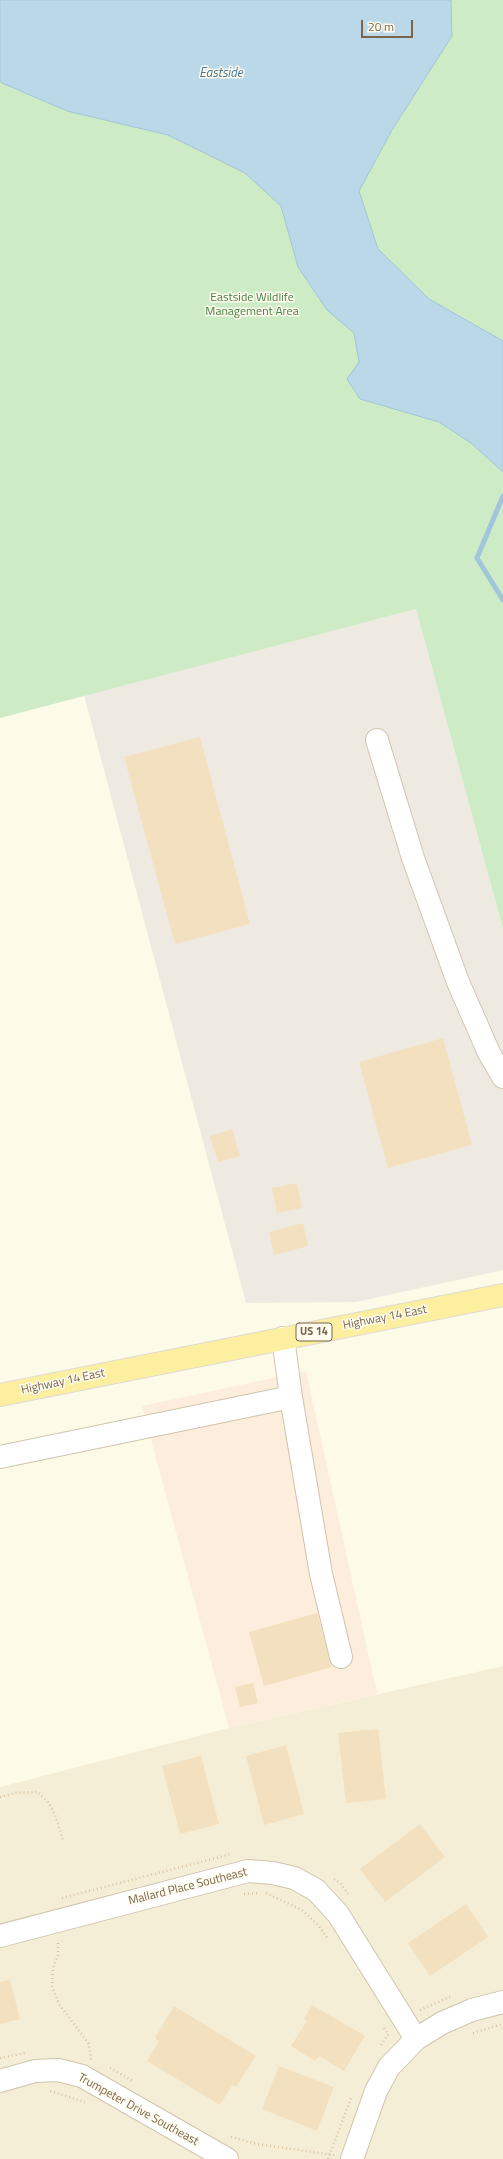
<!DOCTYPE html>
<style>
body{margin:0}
#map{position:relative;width:503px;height:2159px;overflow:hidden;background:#fdfae8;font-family:"Titillium Web",sans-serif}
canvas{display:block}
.scale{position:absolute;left:361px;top:20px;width:52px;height:18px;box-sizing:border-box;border:2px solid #79654b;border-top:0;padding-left:5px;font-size:12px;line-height:14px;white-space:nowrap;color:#79654b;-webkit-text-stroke:3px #fffcef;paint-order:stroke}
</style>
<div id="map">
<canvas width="503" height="2159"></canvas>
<div class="scale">20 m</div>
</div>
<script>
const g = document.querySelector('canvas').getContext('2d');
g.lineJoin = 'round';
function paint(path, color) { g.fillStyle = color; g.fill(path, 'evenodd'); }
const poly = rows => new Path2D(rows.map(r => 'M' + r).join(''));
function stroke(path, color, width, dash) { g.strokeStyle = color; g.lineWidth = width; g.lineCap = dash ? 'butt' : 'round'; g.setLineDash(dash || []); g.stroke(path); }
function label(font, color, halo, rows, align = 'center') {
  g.font = font + ' "Titillium Web",sans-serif'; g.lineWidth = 3; g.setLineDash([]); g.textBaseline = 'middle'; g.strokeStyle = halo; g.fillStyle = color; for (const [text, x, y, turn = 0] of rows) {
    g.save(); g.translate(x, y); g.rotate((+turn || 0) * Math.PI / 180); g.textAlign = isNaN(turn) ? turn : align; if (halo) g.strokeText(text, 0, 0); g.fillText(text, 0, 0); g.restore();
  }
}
const residential = poly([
 [503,1666,503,2159,0,2159,0,1787,229,1728]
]);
const commercial = poly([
 [306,1371,377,1694,229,1728,142,1406]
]);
const industrial = poly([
 [416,609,503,929,503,1270,356,1302,246,1303,84,695]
]);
const green = poly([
 [0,0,503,0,503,929,416,609,0,718]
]);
const water = poly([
 [0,0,451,0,452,36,392,130,359,191,378,249,429,299,503,341,503,472,471,443,439,422,360,399,347,379,359,362,354,333,327,310,298,267,281,206,245,173,168,135,67,111,2,83,0,80,0,0]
]);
const stream = poly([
 [503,496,477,558,503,600]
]);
const building = poly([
 [200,737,250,924,175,944,124,757],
 [443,1038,472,1145,388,1168,359,1062],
 [232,1129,240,1156,218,1162,210,1136],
 [297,1183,302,1208,277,1213,272,1188],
 [303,1223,308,1246,274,1255,269,1232],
 [317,1613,332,1667,264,1686,249,1632],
 [253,1683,258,1703,240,1707,235,1687],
 [378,1729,386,1799,346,1803,338,1733],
 [286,1745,304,1814,264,1825,246,1756],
 [201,1756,219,1824,180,1834,162,1766],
 [420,1824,445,1857,385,1902,360,1869],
 [466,1904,488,1937,430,1976,408,1943],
 [10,1980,20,2019,0,2024,0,1982],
 [312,2005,365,2036,344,2071,319,2056,315,2061,291,2046,307,2021,304,2019],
 [174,2006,256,2056,236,2087,232,2085,220,2105,147,2061,159,2041,155,2038],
 [279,2066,334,2087,317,2131,262,2109]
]);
const path = poly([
 [0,1797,15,1793,38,1792,48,1802,55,1815,63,1840],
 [334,1879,341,1884,348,1894],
 [266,1893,302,1910,318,1925,328,1939],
 [244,1894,259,1893],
 [62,1898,231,1854],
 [58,1943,58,1956,53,1968,52,1987,59,2004,89,2044,91,2060],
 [420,2010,452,1996],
 [384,2028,388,2034],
 [473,2033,503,2024],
 [381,2045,389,2033],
 [0,2058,25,2053],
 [110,2068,133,2081],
 [50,2091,85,2102],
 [231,2137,257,2144,334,2155],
 [328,2159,351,2098]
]);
const minor = poly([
 [377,740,413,858,458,982,489,1053,503,1077],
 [283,1338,291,1397,321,1574,341,1657],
 [0,1457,291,1397],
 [0,1936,248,1871,273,1873,294,1878,316,1890,338,1914,416,2039],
 [0,2081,35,2071,58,2070,82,2076,227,2159],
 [352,2159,376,2091,389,2067,416,2039,442,2023,472,2010,503,2002]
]);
const major = poly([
 [0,1395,503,1295]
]);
const shields = [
 [314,1332,36]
];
const shieldNames = [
 ["US 14",314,1332]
];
const parkNames = [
 ["Eastside Wildlife",252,298],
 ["Management Area",252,312]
];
const streetNames = [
 ["Highway 14 East",385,1318,-11],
 ["Highway 14 East",63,1382,-12],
 ["Mallard Place Southeast",188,1887,-14],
 ["Trumpeter Drive Southeast",138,2110,29]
];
const waterNames = [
 ["Eastside",221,74]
];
paint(residential, '#f5eed6');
paint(commercial, '#fdeddc');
paint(industrial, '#eeeae2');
paint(green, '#cdecc6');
paint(water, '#bbd8e8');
stroke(water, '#a1c5da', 1);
stroke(stream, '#a1c5da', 5);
paint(building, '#f3e0bf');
stroke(minor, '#d0c4ad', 24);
stroke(major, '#dfdad4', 24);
stroke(path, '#d9c3a1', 2.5, [1, 3]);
stroke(minor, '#fff', 22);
stroke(major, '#fdefa0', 22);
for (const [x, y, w] of shields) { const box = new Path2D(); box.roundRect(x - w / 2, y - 9, w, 18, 3); g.fillStyle = '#fffcef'; g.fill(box); stroke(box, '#79654b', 1); }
label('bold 11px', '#79654b', null, shieldNames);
label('12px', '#467f42', '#fffcef', parkNames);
label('12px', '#79654b', '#fffcef', streetNames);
label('italic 13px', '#467694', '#fffcef', waterNames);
</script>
